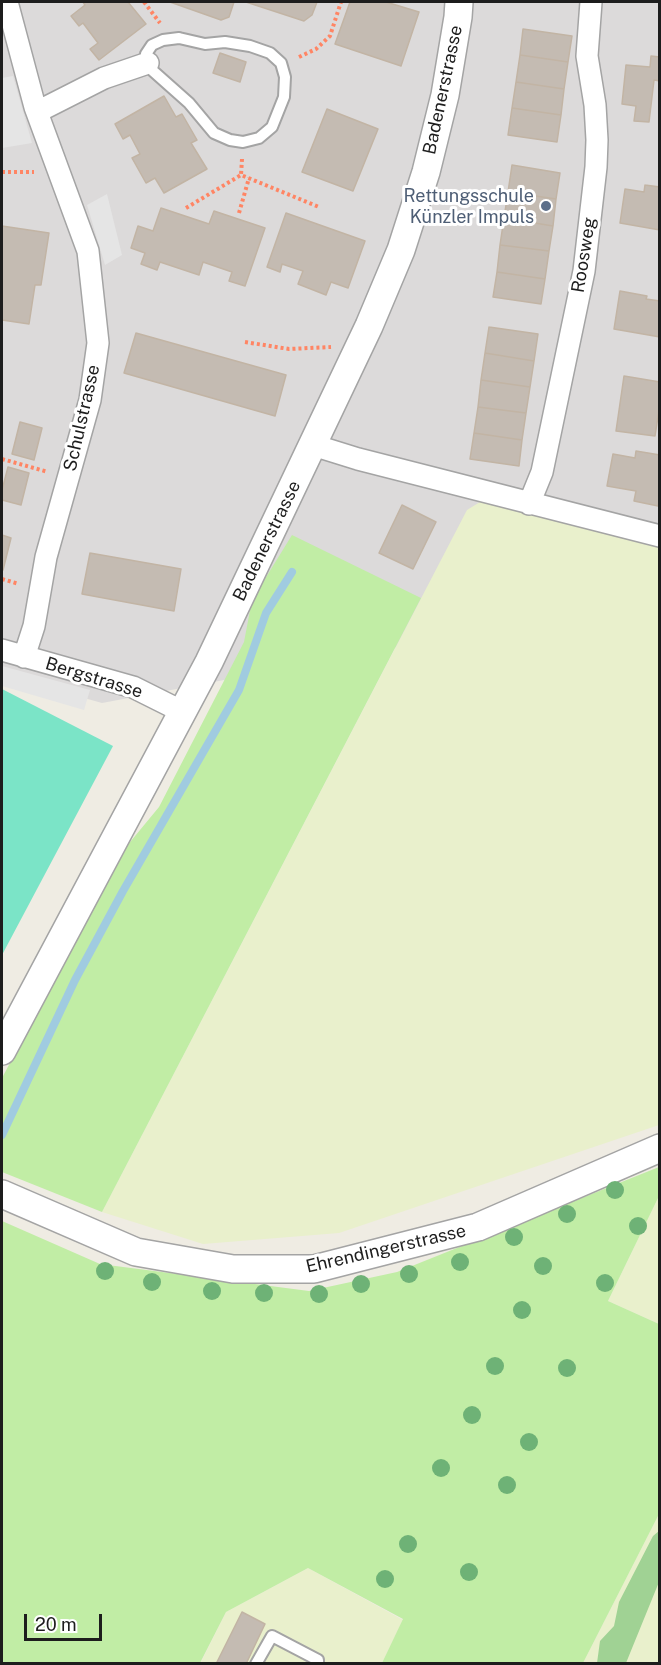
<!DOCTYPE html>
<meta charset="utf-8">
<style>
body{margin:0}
#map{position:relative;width:661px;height:1665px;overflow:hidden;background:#efece3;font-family:"Public Sans",sans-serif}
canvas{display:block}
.frame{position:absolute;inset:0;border:3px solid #1d1d1d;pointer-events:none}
.scale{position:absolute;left:24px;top:1614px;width:78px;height:27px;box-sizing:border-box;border:3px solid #1d1d1d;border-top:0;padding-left:8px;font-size:18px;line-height:21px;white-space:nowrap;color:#1d1d1d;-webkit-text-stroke:4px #fff;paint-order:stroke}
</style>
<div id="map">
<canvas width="661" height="1665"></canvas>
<div class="frame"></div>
<div class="scale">20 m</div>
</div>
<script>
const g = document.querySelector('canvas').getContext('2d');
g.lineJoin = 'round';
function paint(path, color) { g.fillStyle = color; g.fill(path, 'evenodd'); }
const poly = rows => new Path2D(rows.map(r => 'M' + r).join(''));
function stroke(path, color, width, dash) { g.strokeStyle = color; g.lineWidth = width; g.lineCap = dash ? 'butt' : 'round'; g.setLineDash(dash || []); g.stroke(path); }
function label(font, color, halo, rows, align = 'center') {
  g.font = font + ' "Public Sans",sans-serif'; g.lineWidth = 6; g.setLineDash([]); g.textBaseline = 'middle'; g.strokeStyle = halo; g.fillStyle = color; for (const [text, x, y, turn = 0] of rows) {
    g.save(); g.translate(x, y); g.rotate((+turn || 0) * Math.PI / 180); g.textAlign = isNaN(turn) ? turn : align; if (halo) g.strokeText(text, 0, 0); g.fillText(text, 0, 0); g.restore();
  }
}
const residential = poly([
 [2,2,659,2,659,598,102,703,2,675]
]);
const farmland = poly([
 [480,502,659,543,659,1125,339,1233,203,1244,102,1212,467,510],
 [659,1196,659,1324,608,1301],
 [659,1514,659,1663,583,1663],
 [308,1568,403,1620,382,1663,200,1664,226,1612]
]);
const grass = poly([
 [292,535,421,598,102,1212,2,1172,2,1078,121,853,159,807,244,642,252,600],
 [659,1167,659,1196,608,1301,659,1324,659,1514,583,1663,382,1663,403,1619,308,1568,226,1612,200,1663,2,1663,2,1221,100,1264,309,1291,397,1272]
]);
const forest = poly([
 [659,1531,659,1582,626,1663,597,1663,600,1641,614,1626,619,1602,653,1536]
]);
const pitch = poly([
 [2,689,113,746,2,955]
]);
const parking = poly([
 [13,76,32,143,2,148,2,78],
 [107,194,122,255,105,265,87,205],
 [2,666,90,690,84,710,2,686]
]);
const stream = poly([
 [2,1135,75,980,123,891,239,690,266,613,292,572]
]);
const building = poly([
 [83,2,128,2,146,24,99,60,90,49,98,43,83,23,79,26,71,16,85,5,83,2],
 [170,2,234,2,229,17,221,20,170,2],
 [246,2,317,2,312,15,304,21,246,2],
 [350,2,386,2,419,12,401,66,335,44,350,2],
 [523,29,572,36,568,62,520,55,523,29],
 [220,53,246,62,240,82,213,73,220,53],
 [520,55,568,62,564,89,516,82,520,55],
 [651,56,660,57,660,81,654,80,649,122,634,121,636,106,622,104,626,65,650,67,651,56],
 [516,82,564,89,561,115,512,108,516,82],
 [164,96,176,117,182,114,197,140,191,143,207,169,164,193,155,178,146,183,132,158,140,154,130,135,123,139,115,124,164,96],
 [512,108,561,115,557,142,508,135,512,108],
 [327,109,378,129,353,191,302,172,327,109],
 [512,165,560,173,556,199,508,192,512,165],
 [645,185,660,187,660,230,620,223,625,189,644,192,645,185],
 [508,192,556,199,553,226,504,218,508,192],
 [161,208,209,224,214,211,265,228,245,286,229,281,232,272,203,262,199,275,160,262,157,270,141,264,145,253,131,248,138,226,153,231,161,208],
 [286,213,365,241,348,288,331,282,326,295,298,284,303,271,282,264,280,272,267,267,286,213],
 [504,218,553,226,549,251,500,245,504,218],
 [2,226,49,233,41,285,35,285,29,324,2,320,2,226],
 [500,245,549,251,545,279,497,272,500,245],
 [497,272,545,279,541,304,493,297,497,272],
 [620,291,647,296,646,299,660,301,660,337,614,329,620,291],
 [489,327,538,334,534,361,485,353,489,327],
 [136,333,286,375,275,416,124,373,136,333],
 [485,353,534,361,530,387,481,380,485,353],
 [624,376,660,382,660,404,655,436,616,431,624,376],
 [481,380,530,387,526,413,478,407,481,380],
 [478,407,526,413,522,440,474,433,478,407],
 [20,422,42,428,34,460,12,454,20,422],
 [474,433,522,440,519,466,470,459,474,433],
 [636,451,660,455,660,497,658,506,634,501,636,491,607,486,613,454,635,458,636,451],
 [8,467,29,473,21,505,2,500,2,490,8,467],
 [402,505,436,522,413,569,379,553,402,505],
 [2,535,11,538,3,570,2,570,2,535],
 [90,553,181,569,174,611,82,594,90,553],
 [242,1612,265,1624,246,1664,216,1664,242,1612]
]);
const path = poly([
 [144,2,160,23],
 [299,57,316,49,330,36,341,2],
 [242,159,241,175,319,207],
 [2,172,34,172],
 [186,208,241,175],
 [239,213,249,178],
 [245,342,289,349,331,347],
 [2,459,48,472],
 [2,579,19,584]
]);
const service = poly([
 [179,38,205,44,225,42,250,46,270,53,281,63,285,77,284,97,272,127,259,138,243,142,230,140,214,133,189,103,153,71,148,63,146,54,152,45,163,40,179,38],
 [256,1664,272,1636,318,1660,318,1664]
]);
const minor = poly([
 [7,2,35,107,88,251,98,343,90,400,46,557,34,626,24,657],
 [37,112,104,78,148,63],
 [313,445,358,459,660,536],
 [529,504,542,472,584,271,596,167,597,140,595,105,587,56,591,2],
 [2,650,133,687,183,712]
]);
const tertiary = poly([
 [2,1051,209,662,369,326,401,250,426,172,445,95,458,17,459,2],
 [2,1194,136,1252,233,1269,314,1269,478,1227,660,1148]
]);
const trees = [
 [615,1190],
 [567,1214],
 [638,1226],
 [514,1237],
 [460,1262],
 [543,1266],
 [105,1271],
 [409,1274],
 [152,1282],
 [605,1283],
 [361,1284],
 [212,1291],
 [264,1293],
 [319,1294],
 [522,1310],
 [495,1366],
 [567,1368],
 [472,1415],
 [529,1442],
 [441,1468],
 [507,1485],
 [408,1544],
 [469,1572],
 [385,1579]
];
const markers = [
 [546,206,6,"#5c6f8a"]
];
const streetNames = [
 ["Badenerstrasse",443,90,-78],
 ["Roosweg",584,255,-81],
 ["Schulstrasse",82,418,-77],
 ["Badenerstrasse",267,541,-64],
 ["Bergstrasse",94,678,17],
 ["Ehrendingerstrasse",386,1249,-13]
];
const serviceNames = [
 ["Rettungsschule",534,196],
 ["Künzler Impuls",534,217]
];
paint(residential, '#dcdada');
paint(farmland, '#e9f0cc');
paint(grass, '#c1eda5');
paint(forest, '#a0d294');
paint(pitch, '#7be4c7');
paint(parking, '#e5e5e5');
stroke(stream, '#a0cbe0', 8);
paint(building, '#c4bbb2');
stroke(building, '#c2b4a4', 1.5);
stroke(service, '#a4a4a4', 14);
stroke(minor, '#a4a4a4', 24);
stroke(tertiary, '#a4a4a4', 30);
stroke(path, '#ff8564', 4, [3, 3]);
stroke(service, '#fff', 10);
stroke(minor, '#fff', 21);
stroke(tertiary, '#fff', 27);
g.fillStyle = '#6eb276';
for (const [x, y] of trees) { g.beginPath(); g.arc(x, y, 9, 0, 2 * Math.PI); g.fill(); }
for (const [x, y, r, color] of markers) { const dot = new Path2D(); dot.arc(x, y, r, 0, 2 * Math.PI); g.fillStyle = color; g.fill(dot); stroke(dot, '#fff', 2); }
label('18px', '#1d1d1d', '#fff', streetNames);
label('18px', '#4e5e75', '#fff', serviceNames, 'right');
</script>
